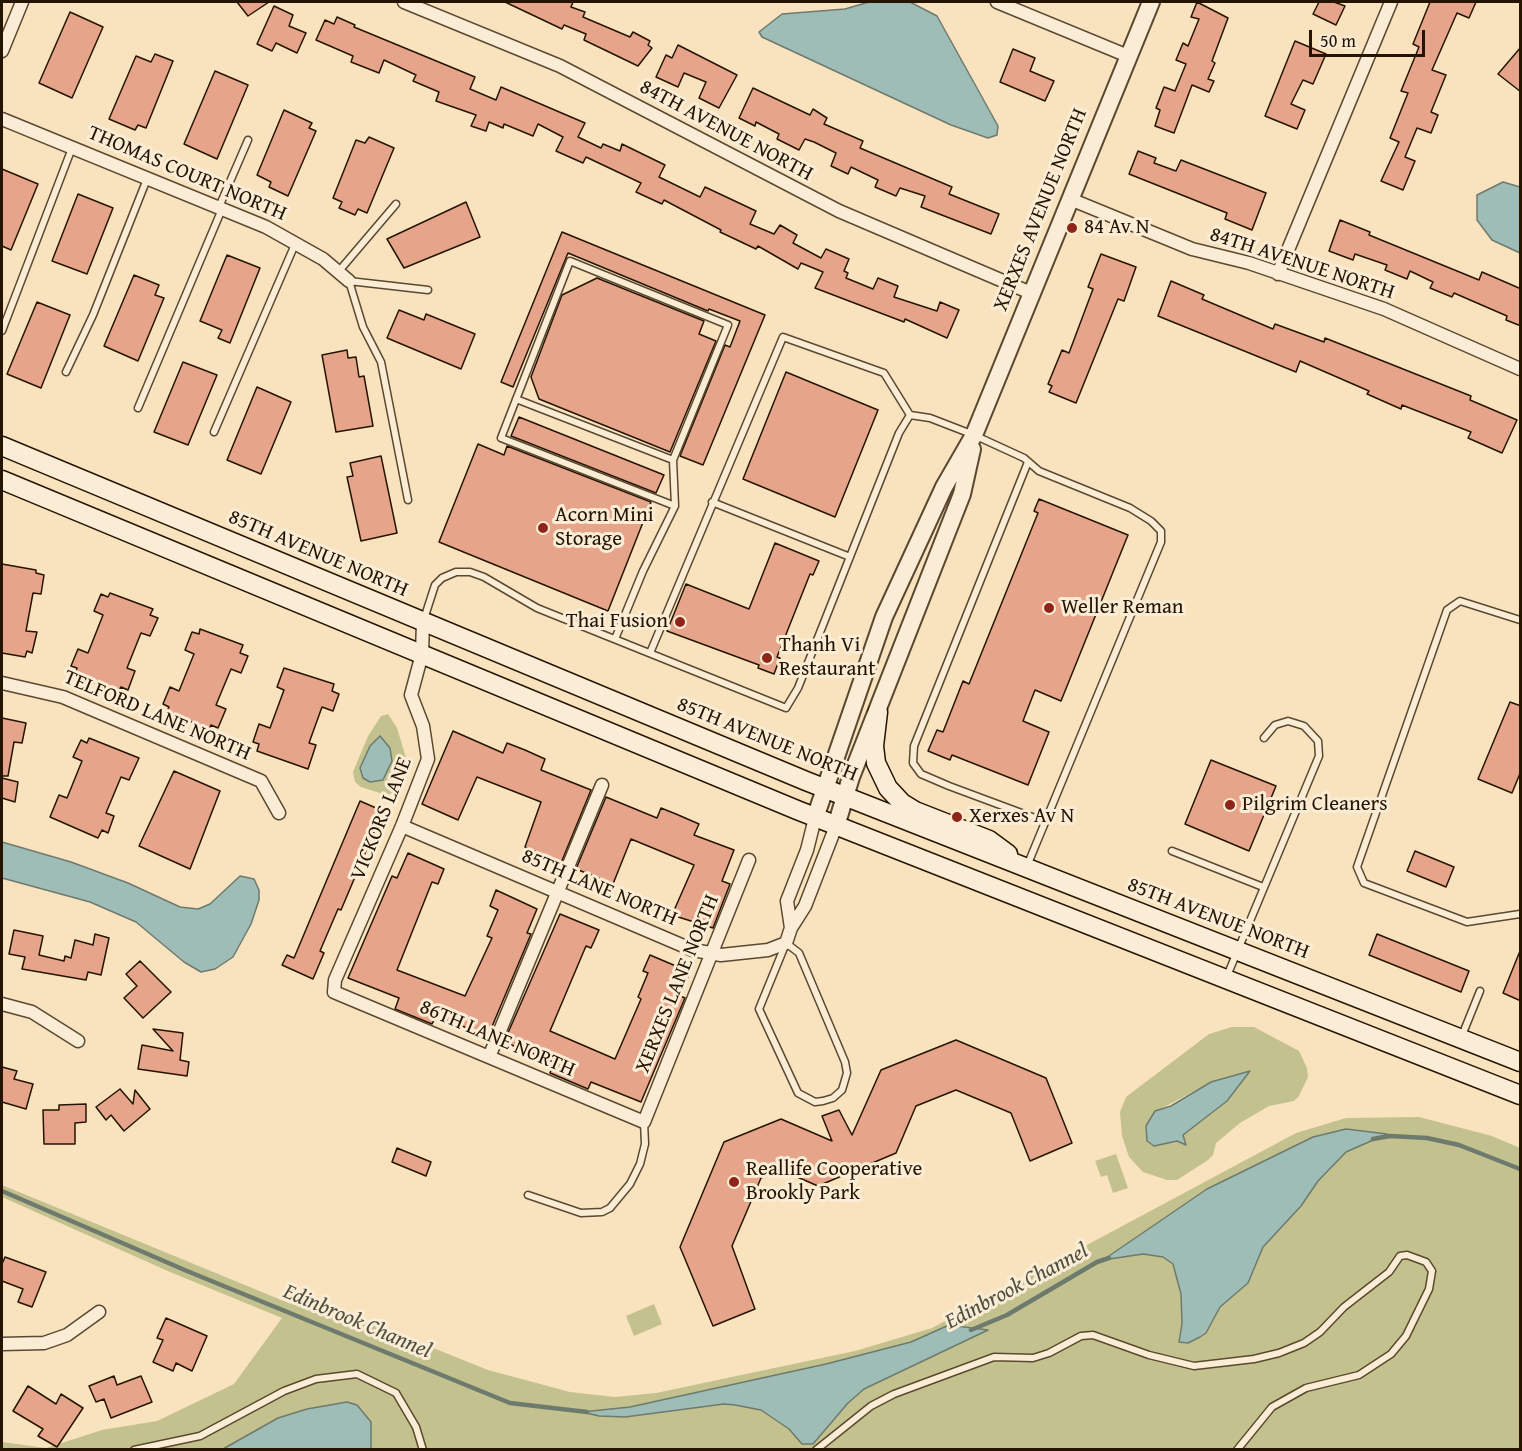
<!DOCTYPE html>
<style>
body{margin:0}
#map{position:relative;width:1522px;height:1451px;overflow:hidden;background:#f9e3be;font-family:"Gentium Book Plus",serif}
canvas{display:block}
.frame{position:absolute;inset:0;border:3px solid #251500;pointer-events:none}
.scale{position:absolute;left:1309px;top:30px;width:116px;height:27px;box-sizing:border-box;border:3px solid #251500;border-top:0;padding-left:8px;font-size:18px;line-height:21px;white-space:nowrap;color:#251500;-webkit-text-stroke:4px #fbedd5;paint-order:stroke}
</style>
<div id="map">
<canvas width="1522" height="1451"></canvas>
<div class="frame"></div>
<div class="scale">50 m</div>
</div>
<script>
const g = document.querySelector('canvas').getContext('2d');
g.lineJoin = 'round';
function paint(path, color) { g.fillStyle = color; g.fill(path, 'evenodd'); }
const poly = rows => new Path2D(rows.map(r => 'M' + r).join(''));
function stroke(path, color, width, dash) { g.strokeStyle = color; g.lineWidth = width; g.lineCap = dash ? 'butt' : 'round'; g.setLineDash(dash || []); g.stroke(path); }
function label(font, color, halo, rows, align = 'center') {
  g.font = font + ' "Gentium Book Plus",serif'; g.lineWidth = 6; g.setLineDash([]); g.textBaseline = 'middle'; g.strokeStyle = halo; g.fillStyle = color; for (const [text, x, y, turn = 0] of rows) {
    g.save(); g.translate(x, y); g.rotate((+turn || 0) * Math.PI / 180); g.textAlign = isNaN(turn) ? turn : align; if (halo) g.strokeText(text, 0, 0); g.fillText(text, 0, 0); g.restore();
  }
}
const green = poly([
 [388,714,397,728,406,758,398,784,393,793,386,795,361,787,355,782,353,772,368,736,381,716],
 [1232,1027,1254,1027,1299,1051,1307,1068,1308,1077,1299,1096,1294,1101,1269,1106,1240,1123,1216,1143,1213,1155,1208,1160,1177,1180,1167,1180,1143,1172,1129,1157,1122,1136,1120,1112,1126,1097,1209,1034],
 [1250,1072,1227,1101,1183,1135,1186,1145,1177,1141,1155,1112,1211,1082],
 [1419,1117,1492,1136,1520,1148,1520,1449,2,1449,2,1442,46,1448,102,1430,157,1421,234,1384,282,1318,170,1272,2,1197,2,1185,291,1304,299,1294,488,1370,570,1392,615,1397,656,1393,855,1351,932,1328,1296,1133,1346,1118],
 [1116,1154,1128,1188,1113,1193,1107,1175,1101,1177,1095,1161],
 [654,1304,662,1324,634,1336,626,1316]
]);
const water = poly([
 [869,2,910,2,937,16,998,126,997,135,988,138,951,125,762,37,759,32,782,14,845,9,869,2],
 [1503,182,1520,187,1520,253,1492,240,1477,220,1477,195,1503,182],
 [380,736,390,748,392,761,383,780,370,782,363,778,360,768,370,746,380,736],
 [2,842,71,862,128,883,180,907,198,909,210,904,240,876,254,879,259,890,259,900,251,924,233,957,215,969,201,972,184,962,136,922,90,902,2,878,2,842],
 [1250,1071,1227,1101,1183,1135,1186,1145,1177,1141,1154,1146,1147,1141,1146,1126,1155,1111,1171,1106,1211,1082,1250,1071],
 [1346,1129,1387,1134,1346,1152,1318,1181,1301,1206,1263,1247,1248,1283,1220,1307,1206,1333,1200,1337,1188,1343,1179,1342,1182,1324,1181,1294,1173,1264,1163,1257,1143,1254,1103,1260,1207,1189,1313,1137,1346,1129],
 [949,1325,988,1330,864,1389,848,1403,813,1444,802,1444,789,1429,761,1410,735,1405,724,1404,625,1417,599,1416,582,1412,630,1407,826,1364,911,1342,949,1325],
 [347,1402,357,1405,371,1422,371,1449,223,1449,278,1418,307,1409,347,1402]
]);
const stream = poly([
 [1373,1139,1390,1136,1427,1138,1459,1145,1520,1169],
 [2,1191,187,1271,510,1403,587,1412],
 [971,1330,1007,1315,1097,1262,1109,1258]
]);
const building = poly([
 [237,2,269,2,248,16,237,2],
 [505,2,573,2,571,7,585,12,583,17,630,37,633,32,650,41,648,45,652,48,638,66,584,40,586,34,564,25,562,29,505,2],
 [1197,2,1228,18,1212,61,1215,63,1208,79,1214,81,1209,92,1192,85,1174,133,1155,126,1160,110,1156,108,1164,87,1175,91,1186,64,1176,60,1183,43,1188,46,1199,19,1191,17,1197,2],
 [1319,2,1334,2,1345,6,1336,25,1313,14,1319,2],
 [1430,2,1476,2,1469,18,1457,13,1432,70,1446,75,1431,112,1438,115,1431,133,1417,128,1405,157,1415,161,1403,190,1381,181,1399,142,1390,138,1408,93,1401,91,1419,47,1413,44,1430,2],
 [274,6,293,15,289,26,306,33,297,53,276,43,272,51,257,44,274,6],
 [70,12,103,27,72,98,39,83,70,12],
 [337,17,355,25,354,27,475,77,470,89,496,100,501,87,585,123,578,137,601,148,603,144,620,151,622,144,665,165,659,177,700,197,705,187,756,211,750,224,774,234,780,225,797,235,793,243,821,258,826,249,849,259,844,271,848,273,846,278,873,289,878,278,898,286,894,297,937,311,940,302,959,310,947,338,905,319,904,322,815,288,823,272,801,263,798,269,758,246,756,249,720,232,721,230,664,200,662,204,636,192,641,183,586,157,583,163,556,151,563,137,538,124,533,136,504,124,503,128,489,122,486,131,471,126,476,115,436,101,439,92,413,81,416,75,384,60,379,73,351,62,353,56,316,40,325,20,334,24,337,17],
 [1295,41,1326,54,1313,84,1303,80,1291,104,1305,110,1297,129,1265,116,1295,41],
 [678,45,737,75,719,108,699,98,706,82,684,73,678,87,656,77,666,55,672,58,678,45],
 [1521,47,1521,92,1498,74,1521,47],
 [1013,49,1035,58,1030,71,1054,81,1045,101,1000,82,1013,49],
 [155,54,173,61,146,128,138,125,135,130,109,119,136,56,151,62,155,54],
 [215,71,248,85,217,159,184,144,215,71],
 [753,88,810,115,813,109,827,118,824,124,863,141,860,148,952,187,949,194,999,214,991,234,921,207,925,196,900,188,896,196,875,187,878,180,851,167,848,174,831,166,836,153,814,142,805,139,799,150,777,139,779,134,756,122,755,126,739,118,753,88],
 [284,110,312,123,309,128,316,131,288,196,269,187,271,182,257,175,284,110],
 [369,137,394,148,367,213,358,209,355,215,339,208,342,202,333,198,356,140,365,143,369,137],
 [1138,151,1156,158,1154,163,1176,171,1181,160,1266,193,1252,230,1225,219,1227,213,1129,174,1138,151],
 [2,169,38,184,11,250,2,246,2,169],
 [78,194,113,208,87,274,52,261,78,194],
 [466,202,480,237,404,268,387,239,466,202],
 [1340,220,1370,232,1369,235,1479,280,1482,272,1519,288,1521,286,1521,326,1506,320,1507,316,1454,293,1452,297,1430,288,1433,282,1410,271,1407,279,1385,270,1387,265,1355,254,1353,260,1329,251,1340,220],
 [562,232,765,315,703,465,680,456,725,345,730,347,740,321,709,309,708,311,568,253,513,387,501,382,562,232],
 [1101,254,1136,267,1124,301,1118,299,1076,403,1049,392,1052,386,1048,384,1062,350,1069,353,1093,289,1088,287,1101,254],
 [227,255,260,268,230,343,218,338,222,330,200,321,227,255],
 [134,275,159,285,155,295,164,298,138,361,104,346,134,275],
 [597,278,704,321,699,334,716,341,670,452,539,399,531,377,562,295,597,278],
 [1171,281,1204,295,1202,299,1273,329,1275,324,1324,342,1325,338,1471,396,1470,400,1517,420,1502,453,1468,438,1471,432,1402,405,1401,409,1367,394,1369,391,1300,361,1296,372,1158,316,1171,281],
 [37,302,70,315,41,388,7,374,37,302],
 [399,310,424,320,426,314,475,334,461,369,387,338,399,310],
 [347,350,348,358,356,357,359,377,364,376,373,426,336,432,322,355,347,350],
 [183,362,217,375,188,445,154,432,183,362],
 [786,372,878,410,835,517,743,479,786,372],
 [257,387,291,402,261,474,227,460,257,387],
 [519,417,664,475,656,493,511,436,519,417],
 [478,444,504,455,507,446,651,502,608,611,439,542,478,444],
 [381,456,397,533,361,541,347,477,353,476,350,463,381,456],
 [1039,499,1128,535,1061,701,1035,690,1023,721,1049,732,1028,785,952,755,950,760,928,751,937,730,943,732,963,681,969,684,1038,513,1034,511,1039,499],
 [775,543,819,561,813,575,810,574,777,657,780,658,774,674,758,668,759,665,667,631,686,584,749,609,775,543],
 [2,564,36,570,36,573,44,575,41,594,33,593,26,631,37,632,32,653,27,651,25,657,2,653,2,564],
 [110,593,153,609,150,615,158,618,150,636,141,633,127,668,135,671,128,690,121,687,118,692,75,675,77,668,71,666,78,649,88,653,103,615,94,611,101,594,108,597,110,593],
 [200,629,243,645,240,653,248,656,241,673,231,669,216,705,226,709,218,728,211,725,209,730,167,711,169,707,163,704,170,687,179,691,194,654,185,650,192,632,199,634,200,629],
 [284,668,334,684,332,691,339,694,333,711,322,707,309,743,316,745,308,769,257,751,259,744,253,742,259,724,270,728,284,690,277,687,284,668],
 [1510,702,1521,706,1521,771,1512,793,1478,779,1510,702],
 [2,718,26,723,22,743,14,742,8,776,2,776,2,718],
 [453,731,503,753,507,743,525,750,545,759,541,770,591,790,561,863,525,847,541,802,477,777,458,820,422,804,453,731],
 [89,738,139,758,129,780,121,777,106,813,114,816,108,833,102,830,98,838,50,817,59,795,67,798,82,761,73,757,81,740,87,743,89,738],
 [1211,760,1276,786,1249,851,1185,824,1211,760],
 [174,771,220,791,190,869,139,846,174,771],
 [2,778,18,782,15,802,2,798,2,778],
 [606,797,657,818,661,808,676,814,699,824,694,835,734,850,722,881,730,884,713,928,672,915,694,865,631,839,613,884,576,869,606,797],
 [360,801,383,811,341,910,338,909,320,951,324,953,313,979,282,965,287,955,294,958,360,801],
 [1415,851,1454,867,1446,887,1407,871,1415,851],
 [408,853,444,869,438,884,432,882,397,970,465,996,492,938,487,936,498,910,490,906,496,890,537,909,527,933,531,934,488,1036,436,1016,432,1024,395,1009,399,998,348,978,392,876,397,878,408,853],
 [560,914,599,930,591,948,586,946,550,1031,615,1059,641,999,638,997,648,973,643,971,650,955,690,972,680,996,685,998,641,1102,591,1082,588,1089,550,1073,554,1062,504,1042,560,914],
 [14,930,43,936,39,955,64,961,65,956,71,958,75,940,93,945,95,934,109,938,101,975,88,972,86,980,22,969,25,957,9,954,14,930],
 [1377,934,1469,971,1461,992,1369,955,1377,934],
 [1520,951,1521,951,1521,1001,1503,993,1520,951],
 [140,961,171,992,143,1018,124,998,137,986,126,974,140,961],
 [153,1029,183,1033,180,1060,189,1062,187,1076,138,1069,142,1045,173,1051,153,1029],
 [956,1040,1046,1078,1072,1143,1030,1161,1011,1113,956,1090,916,1106,896,1153,818,1186,781,1170,761,1178,732,1246,755,1309,713,1326,680,1247,724,1142,781,1119,832,1141,822,1116,839,1110,852,1135,881,1070,956,1040],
 [2,1067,17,1071,14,1079,33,1084,26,1109,2,1102,2,1067],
 [120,1089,133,1104,135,1090,150,1109,124,1131,111,1115,106,1120,96,1107,120,1089],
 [86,1104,86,1122,75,1123,75,1144,44,1144,43,1110,59,1110,59,1105,86,1104],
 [397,1148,431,1162,426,1176,392,1162,397,1148],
 [5,1257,46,1272,32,1307,18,1302,23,1289,2,1281,2,1264,5,1257],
 [166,1318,207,1336,192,1371,176,1363,173,1371,153,1362,163,1340,157,1338,166,1318],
 [114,1376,117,1385,141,1376,152,1402,111,1418,104,1399,96,1402,89,1386,114,1376],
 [28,1386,56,1404,61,1394,83,1408,57,1447,38,1436,43,1429,13,1411,28,1386]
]);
const service = poly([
 [219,207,248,140],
 [339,271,396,204],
 [2,331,72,148],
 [66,372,93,315,147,179],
 [516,399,673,460],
 [138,408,222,209],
 [214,432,296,242],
 [1028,462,914,746,913,763,921,774,949,786,1043,821],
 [408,500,381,362,363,327,349,281,428,290],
 [712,502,850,557],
 [424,619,435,585,442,578,456,572,470,572,484,577,537,608,786,708,798,688,899,433,910,415,930,418,974,435,1024,458,1039,471,1130,508,1151,521,1161,531,1161,542,1027,866],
 [1520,620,1460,601,1447,610,1357,867,1364,883,1467,922,1520,914],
 [615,639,643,571,675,506,673,460,728,325,570,261,501,438,675,506],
 [650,653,783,337,884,373,910,415],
 [1172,851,1263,887],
 [786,943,799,953,845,1062,847,1073,842,1090,833,1098,823,1101,815,1102,798,1093,759,1009,786,943],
 [1227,976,1319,756,1318,741,1304,726,1288,721,1275,725,1264,738],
 [1461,1038,1480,991],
 [528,1195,581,1213,602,1212,610,1208,630,1184,640,1164,645,1144,644,1122],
 [134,1450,200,1436,284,1391,316,1379,357,1374,396,1393,416,1427,423,1450],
 [816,1450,871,1406,894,1394,994,1357,1033,1358,1049,1353,1081,1336,1093,1335,1149,1355,1194,1366,1254,1359,1279,1353,1304,1343,1320,1332,1344,1307,1389,1272,1400,1256,1407,1255,1426,1262,1432,1271,1429,1289,1406,1336,1391,1354,1359,1375,1306,1388,1272,1407,1237,1450]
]);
const minor = poly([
 [404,2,560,66,839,211,1031,293],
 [997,2,1128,56],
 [2,51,22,2],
 [2,119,266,227,323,259,349,281],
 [1070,199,1192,249,1249,263,1384,309,1520,369],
 [1278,274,1391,2],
 [423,622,422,654,411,695,423,726,428,759,402,826,335,980,334,992,644,1122,749,860],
 [2,683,63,697,261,781,279,813],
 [402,826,693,950,721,955,768,950,786,943,791,928,805,906,836,826],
 [791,928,787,901,807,850,815,818],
 [2,1004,32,1012,78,1041],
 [489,1057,602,785],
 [2,1344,44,1343,67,1335,99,1312]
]);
const tertiary = poly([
 [815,818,884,617,944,487,974,435,1151,2],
 [836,826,851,777,962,494,972,449]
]);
const secondary = poly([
 [2,446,806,781,1520,1062],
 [2,480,797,810,1520,1095],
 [878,712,874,746,876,763,888,788,902,803,915,811,989,840,1008,854]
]);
const markers = [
 [1072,228,6,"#8f2418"],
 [543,528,6,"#8f2418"],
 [1049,608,6,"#8f2418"],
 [680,622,6,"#8f2418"],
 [767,658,6,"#8f2418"],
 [1230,805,6,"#8f2418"],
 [957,817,6,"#8f2418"],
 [734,1182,6,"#8f2418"]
];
const streetNames = [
 ["84TH AVENUE NORTH",726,131,28],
 ["THOMAS COURT NORTH",187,174,23],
 ["XERXES AVENUE NORTH",1041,210,-68],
 ["84TH AVENUE NORTH",1302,264,18],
 ["85TH AVENUE NORTH",318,554,23],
 ["TELFORD LANE NORTH",157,716,23],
 ["85TH AVENUE NORTH",767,740,22],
 ["VICKORS LANE",382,819,-68],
 ["85TH LANE NORTH",599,888,23],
 ["85TH AVENUE NORTH",1218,919,21],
 ["XERXES LANE NORTH",678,984,-68],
 ["86TH LANE NORTH",497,1039,23]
];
const poiNames = [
 ["84 Av N",1084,228],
 ["Acorn Mini",555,516],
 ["Storage",555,540],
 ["Weller Reman",1061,608],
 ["Thai Fusion",668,622,"right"],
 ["Thanh Vi",779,646],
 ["Restaurant",779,670],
 ["Pilgrim Cleaners",1242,805],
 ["Xerxes Av N",969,817],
 ["Reallife Cooperative",746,1170],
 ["Brookly Park",746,1194]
];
const waterNames = [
 ["Edinbrook Channel",1017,1287,-28],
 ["Edinbrook Channel",357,1322,23]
];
paint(green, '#c3c28e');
paint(water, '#9ebdb7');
stroke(water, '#6e7a6e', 1.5);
stroke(stream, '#6e7a6e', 4.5);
paint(building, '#e6a58b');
stroke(building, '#251500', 1.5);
stroke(service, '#5a4830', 9);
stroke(minor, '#5a4830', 15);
stroke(tertiary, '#5a4830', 20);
stroke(secondary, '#251500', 21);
stroke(service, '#fbedd5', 6);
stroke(minor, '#fbedd5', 12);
stroke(tertiary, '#fbedd5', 16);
stroke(secondary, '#fbedd5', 18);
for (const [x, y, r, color] of markers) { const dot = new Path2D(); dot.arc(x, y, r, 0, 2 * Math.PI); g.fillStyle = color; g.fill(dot); stroke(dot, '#fbedd5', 2); }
label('21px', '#251500', '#fbedd5', streetNames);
label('21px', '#251500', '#fbedd5', poiNames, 'left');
label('italic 22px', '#4f5040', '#fbedd5', waterNames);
</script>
